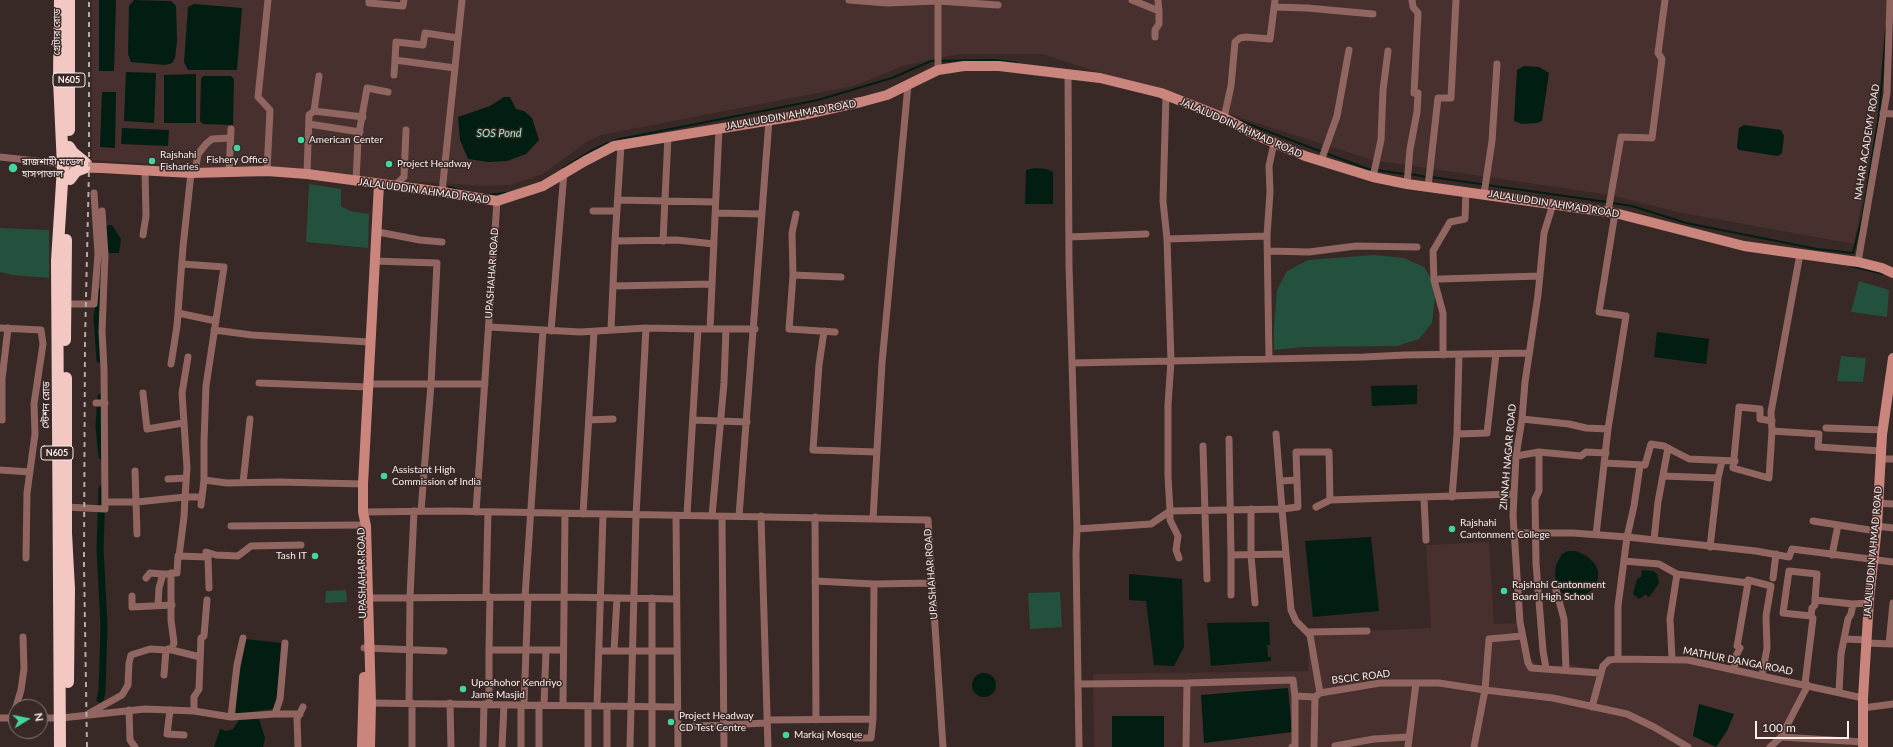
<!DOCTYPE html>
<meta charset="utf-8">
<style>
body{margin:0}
#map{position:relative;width:1893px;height:747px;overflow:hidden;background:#382826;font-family:Lato,sans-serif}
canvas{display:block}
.north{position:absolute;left:8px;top:699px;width:40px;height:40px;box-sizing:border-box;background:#382826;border:1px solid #867876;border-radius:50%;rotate:80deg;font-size:11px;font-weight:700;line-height:16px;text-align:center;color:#faefed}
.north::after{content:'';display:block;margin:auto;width:14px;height:18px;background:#44d49f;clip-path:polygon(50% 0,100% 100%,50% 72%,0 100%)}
.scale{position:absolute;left:1755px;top:721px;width:94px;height:18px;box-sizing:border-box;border:2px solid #faefed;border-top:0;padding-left:5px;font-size:12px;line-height:14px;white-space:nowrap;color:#faefed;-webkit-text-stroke:3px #382826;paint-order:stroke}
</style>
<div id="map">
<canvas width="1893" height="747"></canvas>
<div class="north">N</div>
<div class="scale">100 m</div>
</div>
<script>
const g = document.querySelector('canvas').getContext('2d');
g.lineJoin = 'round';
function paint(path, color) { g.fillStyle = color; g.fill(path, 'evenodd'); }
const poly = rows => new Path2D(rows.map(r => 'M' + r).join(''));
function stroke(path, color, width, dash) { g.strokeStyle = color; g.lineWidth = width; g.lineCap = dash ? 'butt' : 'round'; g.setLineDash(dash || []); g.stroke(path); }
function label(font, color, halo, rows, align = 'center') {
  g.font = font + ' Lato,"Noto Sans Bengali",sans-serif'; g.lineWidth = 3; g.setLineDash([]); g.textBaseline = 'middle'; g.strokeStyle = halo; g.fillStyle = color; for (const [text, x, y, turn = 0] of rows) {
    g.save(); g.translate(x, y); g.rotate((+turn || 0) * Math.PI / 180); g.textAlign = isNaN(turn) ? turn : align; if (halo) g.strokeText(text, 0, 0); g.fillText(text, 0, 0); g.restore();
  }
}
const built = poly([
 [92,0,1889,0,1879,109,1854,244,1677,212,1610,195,1372,160,1042,54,958,54,903,66,854,86,601,135,588,141,543,174,511,185,483,186,92,160],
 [1489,542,1494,624,1522,623,1528,654,1532,661,1538,665,1571,665,1601,670,1611,660,1702,662,1812,683,1785,735,1864,740,1864,747,1094,747,1093,674,1308,671,1309,633,1431,628,1426,545]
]);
const green = poly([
 [309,184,341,189,341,206,350,211,369,214,368,248,306,242],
 [0,228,49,230,49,278,12,275,0,272],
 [1374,255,1404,258,1424,267,1431,278,1435,298,1432,323,1419,339,1397,346,1303,347,1274,350,1274,326,1277,290,1287,271,1308,260],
 [1859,281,1889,290,1887,317,1851,312],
 [1841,356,1866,358,1863,382,1837,381],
 [346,590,347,602,325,603,326,591],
 [1060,592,1062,627,1030,629,1028,593]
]);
const water = poly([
 [99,0,116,0,114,71,99,71],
 [134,0,171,1,176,6,177,41,175,58,172,63,165,65,131,62,128,54,129,6],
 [194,4,242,8,237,70,188,70,184,62,188,7],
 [1524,66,1539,67,1549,73,1542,121,1537,123,1522,124,1514,121,1517,70],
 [126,72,156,73,154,123,124,121],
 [196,74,196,123,164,123,164,75],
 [203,76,231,76,234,79,233,125,203,124,200,121,201,79],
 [102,92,116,92,115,148,100,147],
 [504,97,510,97,516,109,524,111,532,118,539,140,526,154,507,161,488,162,468,159,460,140,458,117,490,106],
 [1744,125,1781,130,1784,136,1782,153,1778,156,1739,150,1737,147,1739,128],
 [122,128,169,130,168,146,121,144],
 [1035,168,1046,169,1053,172,1053,204,1025,204,1026,170],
 [112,225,121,239,119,253,107,253,105,226],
 [1657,332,1709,339,1706,364,1654,357],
 [1417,385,1417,404,1372,406,1371,386],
 [1371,537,1379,611,1313,617,1305,541],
 [1568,551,1576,551,1588,557,1594,563,1598,570,1598,579,1595,588,1582,596,1570,596,1562,593,1556,586,1555,574,1556,565,1562,554],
 [1642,570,1653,571,1657,574,1659,583,1650,596,1648,597,1646,594,1639,599,1633,594,1637,579,1641,577],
 [1129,574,1182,579,1184,647,1174,666,1154,665,1146,601,1129,600],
 [1269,622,1270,645,1267,645,1268,657,1271,657,1271,661,1211,666,1207,623],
 [246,639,281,643,277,702,272,709,236,714,237,688],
 '972 685a12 12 0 1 1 24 0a12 12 0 1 1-24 0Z',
 [1288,688,1292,732,1204,743,1201,695],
 [1699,704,1734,714,1727,731,1716,747,1693,736],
 [1112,716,1164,716,1164,747,1112,747],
 [259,719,265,738,263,747,214,747,220,729,226,731,233,729,239,720]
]);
const stream = poly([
 [1240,121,1368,169,1405,174],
 [612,142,620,139,818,100,892,78,931,61,995,60,1017,63],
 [563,168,591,151,608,143],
 [1410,174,1427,177],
 [1431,177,1607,202],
 [449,187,463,191],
 [485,195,506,193],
 [1612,203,1632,206,1686,223,1817,249,1853,253,1863,214,1879,115,1886,29],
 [1852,264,1851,266,1884,274]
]);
const canal = poly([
 [100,359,97,318,101,292],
 [101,397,99,426,102,456],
 [100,699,102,692,104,626,100,548,102,489]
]);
const street = poly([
 [369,0,369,3,403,6,404,0],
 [849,0,887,3,938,1,998,5],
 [1132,0,1159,11,1158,0],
 [938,1,938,70],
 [1274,7,1307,8,1373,14],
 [1155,37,1155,30,1159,24,1159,11],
 [395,60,396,42,423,45,425,33,458,38],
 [1068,74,1069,266,1072,363],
 [394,75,395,60,455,68],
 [1166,95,1163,201,1167,239,1171,361,1168,405,1168,476,1170,511,1151,524,1077,529,1072,363,1171,361,1364,357,1405,355,1529,353],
 [314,111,363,117],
 [1883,113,1893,114],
 [1224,118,1231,86,1235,42,1240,38,1246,37,1270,39,1275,0],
 [309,124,360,132],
 [621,145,615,241,677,240,714,244],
 [0,157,55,163,63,167],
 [1321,161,1337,116,1349,50],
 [267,171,270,110,258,97,268,0],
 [229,172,231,129],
 [195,173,198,154,206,144,212,139,230,138],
 [307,174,309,115,314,111,319,76],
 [1373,177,1381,140,1383,90,1388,51],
 [356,182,358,139,367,88,388,92],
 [1407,184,1410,149,1417,112,1418,93,1414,93,1418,13,1413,7,1412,0],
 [394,186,404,177,406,130],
 [1428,187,1438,98,1451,98,1456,0],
 [442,192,462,0],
 [1484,194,1492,141,1497,64],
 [618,200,715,202],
 [1553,204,1544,233,1538,295,1525,382,1522,419,1516,456,1513,515,1520,622,1528,663,1531,668,1600,673],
 [593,211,617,211],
 [1608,212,1621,137,1652,138,1662,59,1658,53,1665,0],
 [716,213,762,214],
 [378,232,420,240,442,242],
 [143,235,146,216,145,171],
 [1069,237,1146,234],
 [1167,239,1267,236],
 [663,241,668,136],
 [1268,251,1309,252,1356,246,1417,247],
 [1800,254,1771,412,1772,431,1819,434,1818,447,1881,451],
 [374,261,437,263,431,384,421,511],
 [1858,262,1887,93,1890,0],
 [182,264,224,267,206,386,204,441,204,480,201,505],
 [793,275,792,233,796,214],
 [1440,279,1540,276],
 [613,286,712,284],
 [65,304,94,304,98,254,94,193],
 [178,313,216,321],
 [489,327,580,332,646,328,698,329],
 [0,328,41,330,43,344,34,404,35,434,27,493,26,558],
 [611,329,615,241],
 [710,329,755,329],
 [214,330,252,335,370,342],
 [551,331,564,172],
 [824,331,819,365,813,450,877,452],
 [835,332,789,329,793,275,841,277],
 [1443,355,1443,313,1434,280,1433,251,1450,222,1465,219,1466,191],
 [1269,359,1267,236,1270,192,1269,166,1274,143],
 [171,364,177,326,183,247,191,173],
 [259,383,368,387],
 [368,384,485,384],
 [143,393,147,429,183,423],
 [96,403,105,403],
 [1522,419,1569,424,1586,428,1608,429],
 [2,420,2,379,8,328],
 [589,420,613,419],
 [693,420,747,422],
 [1772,421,1760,419,1760,409,1739,407,1733,468,1769,478,1772,431],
 [1826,428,1883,430],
 [1276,434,1282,509,1298,507,1296,452,1329,452,1330,500],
 [1457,434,1487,433,1496,354],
 [1229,439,1231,555],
 [1203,446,1207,579],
 [1539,452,1539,491,1535,499,1536,563,1543,651,1546,668],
 [1516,456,1539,452,1581,456,1586,452,1606,453],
 [1880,459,1893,459],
 [1604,463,1645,465,1651,444,1664,446,1689,459,1735,461],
 [0,470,30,472],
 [135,471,137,534],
 [1663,476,1718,478],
 [168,479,186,478],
 [204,480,227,483,278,482,363,484],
 [1280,481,1297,480],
 [243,483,250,419],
 [1452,497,1457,434,1459,355],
 [1424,498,1426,540],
 [105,502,137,502,185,497,187,468,182,393,188,357],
 [1878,503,1893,504],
 [66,507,105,509,104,369,102,331,105,255,102,211],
 [1316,507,1330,500,1514,494],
 [1251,509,1251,555,1255,603],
 [363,512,448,511,928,520,943,747],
 [476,512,497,201],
 [583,514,594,332],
 [687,515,698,329,710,329,719,128],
 [676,516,678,747],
 [712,516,724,383,726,329],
 [739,516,769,120],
 [761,516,768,747],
 [722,517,724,747],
 [815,517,816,720],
 [873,519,882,363,908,85],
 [1813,521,1876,531],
 [231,526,361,525],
 [1877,526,1893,528],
 [1077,529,1076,554,1078,684],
 [1514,533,1573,533,1627,537,1634,506,1640,466],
 [1596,535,1608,429,1626,316,1599,312,1615,213],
 [1654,540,1658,502,1668,448],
 [1710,547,1718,478,1722,461],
 [206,554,206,552,216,555,238,556,251,546,301,545],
 [1832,555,1838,525],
 [179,556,184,517,185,497,202,497],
 [1179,558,1176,550,1178,536,1170,520,1170,511,1282,509,1291,610,1296,621,1310,635,1320,693],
 [1624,561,1659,564,1677,574],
 [146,578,150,573,163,574],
 [1773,578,1776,554],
 [815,581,874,584,932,583],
 [1748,583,1748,580,1771,586,1766,616,1767,648,1762,676],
 [1556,590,1564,619,1566,669],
 [1231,595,1231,555,1286,554],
 [132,596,132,607,172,605],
 [486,597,488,512],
 [490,597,489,650,563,650],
 [525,597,543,330],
 [362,598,564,597,676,599],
 [652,598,652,747],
 [158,605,159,588,163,574,171,574],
 [1811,616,1783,613,1789,571,1817,574,1815,600,1853,604,1868,603],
 [1307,632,1367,631],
 [1845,639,1867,640],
 [1866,643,1892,644],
 [1889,644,1893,603],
 [364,648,444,651],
 [168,649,200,657],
 [489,650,489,704],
 [599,651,614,651,617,598],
 [614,651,676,651],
 [1618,659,1618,606,1627,537,1756,551,1789,557,1792,549,1893,562],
 [1672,659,1670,619,1677,574,1748,583,1738,641,1737,646,1740,648,1736,656,1734,670],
 [164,675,166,650],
 [1805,684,1813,618,1811,616,1812,608,1815,605,1815,600],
 [1839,692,1841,654,1848,619,1851,614,1853,604],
 [368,703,677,707],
 [409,703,410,597,414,511],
 [412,703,412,747],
 [450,703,451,747],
 [521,705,521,747],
 [524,705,528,597],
 [539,705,539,747],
 [544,705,546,650],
 [563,705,565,514],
 [588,706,588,747],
 [597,706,603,515],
 [16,707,21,690,24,669,23,637],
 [1592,707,1603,666,1609,660,1618,659,1688,660,1863,698],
 [1863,708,1893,704],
 [129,710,130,740,135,747],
 [170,710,167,734,184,735],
 [194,711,194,697,199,689,201,638,204,636,207,600],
 [275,714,280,699,285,643],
 [86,715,122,695,128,685,129,663,131,655,150,649,166,650,172,648,174,643,171,620,171,573,177,573,178,556,208,557,209,588],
 [231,717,237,665,243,638],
 [0,718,16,718],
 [40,718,61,718,145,709,194,711,231,717,275,714,300,714],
 [767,720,873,719,874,584],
 [678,727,767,723],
 [1781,737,1864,742],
 [856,738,871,738,873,719],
 [1335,746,1374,739,1409,737],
 [298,747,297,719,303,707],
 [483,747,484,704],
 [502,747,504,705],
 [607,747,607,706],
 [630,747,636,515,646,328],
 [1079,747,1078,684,1187,683],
 [1186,747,1187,683,1293,680,1295,696],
 [1292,747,1295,747,1295,696,1315,697],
 [1314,747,1315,697,1320,693,1380,683,1439,683,1485,690,1553,698,1627,714,1654,727,1688,747],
 [1408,747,1416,683],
 [1474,747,1485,690,1489,639,1522,636],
 [1770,747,1781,737,1808,685]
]);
const secondary = poly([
 [63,159,87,163],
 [63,167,102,168,191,173,267,171,307,174,442,192,497,201,543,186,585,161,614,146,802,115,861,102,887,95,938,70,964,66,999,66,1100,78,1161,93,1224,118,1258,136,1305,156,1373,177,1407,184,1615,213,1744,246,1858,262,1882,268,1893,273],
 [362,747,364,677],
 [370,747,371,703,366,526,363,512,363,484,379,184],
 [1863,747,1863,698,1869,600,1877,526,1882,435,1893,358]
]);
const highway = poly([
 [60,0,59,80,63,167,57,261,60,747],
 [69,0,69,130],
 [69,147,73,153,84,162],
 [70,179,76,171,84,168],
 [65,340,66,240],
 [66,378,66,533,69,589,68,682]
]);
const rail = poly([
 [87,747,84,563,85,341,89,169,89,0]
]);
const markers = [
 [301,140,4,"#44d49f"],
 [237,148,4,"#44d49f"],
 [152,161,4,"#44d49f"],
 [389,164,4,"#44d49f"],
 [13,168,5,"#44d49f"],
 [384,476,4,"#44d49f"],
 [1452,529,4,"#44d49f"],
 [315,556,4,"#44d49f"],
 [1504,591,4,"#44d49f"],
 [463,689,4,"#44d49f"],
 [671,722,4,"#44d49f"],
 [786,735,4,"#44d49f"]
];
const shields = [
 [69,80,32],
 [57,453,32]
];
const shieldNames = [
 ["N605",69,80],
 ["N605",57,453]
];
const streetNames = [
 ["গ্রেটার রোড",57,32,-90],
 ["JALALUDDIN AHMAD ROAD",791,115,-10],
 ["JALALUDDIN AHMAD ROAD",1241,128,24],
 ["NAHAR ACADEMY ROAD",1867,142,-81],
 ["JALALUDDIN AHMAD ROAD",424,191,8],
 ["JALALUDDIN AHMAD ROAD",1554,204,9],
 ["UPASHAHAR ROAD",492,273,-86],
 ["স্টেশন রোড",46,405,-89],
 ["ZINNAH NAGAR ROAD",1508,457,-85],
 ["JALALUDDIN AHMAD ROAD",1873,552,-85],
 ["UPASHAHAR ROAD",362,573,-91],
 ["UPASHAHAR ROAD",931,574,-94],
 ["MATHUR DANGA ROAD",1738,661,11],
 ["BSCIC ROAD",1361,677,-7]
];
const poiNames = [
 ["American Center",309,140],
 ["Rajshahi",160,155],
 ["Fisharies",160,167],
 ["Fishery Office",237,160,"center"],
 ["রাজশাহী মডেল",22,162],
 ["হাসপাতাল",22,174],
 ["Project Headway",397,164],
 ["Assistant High",392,470],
 ["Commission of India",392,482],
 ["Rajshahi",1460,523],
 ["Cantonment College",1460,535],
 ["Tash IT",307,556,"right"],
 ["Rajshahi Cantonment",1512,585],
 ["Board High School",1512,597],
 ["Uposhohor Kendriyo",471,683],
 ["Jame Masjid",471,695],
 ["Project Headway",679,716],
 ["CD Test Centre",679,728],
 ["Markaj Mosque",794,735]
];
const waterNames = [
 ["SOS Pond",499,133]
];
paint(built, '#47302d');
paint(green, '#23513e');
paint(water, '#021e13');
stroke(stream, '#021e13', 2);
stroke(canal, '#021e13', 7);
stroke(street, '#916661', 7);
stroke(secondary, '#ca857d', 10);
stroke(highway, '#f3c7c2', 12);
stroke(rail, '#b8aba9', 2, [5, 5]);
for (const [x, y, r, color] of markers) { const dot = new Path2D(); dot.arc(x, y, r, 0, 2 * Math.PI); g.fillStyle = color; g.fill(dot); stroke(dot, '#382826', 1.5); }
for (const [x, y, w] of shields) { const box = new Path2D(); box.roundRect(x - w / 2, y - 7, w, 14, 3); g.fillStyle = '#382826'; g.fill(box); stroke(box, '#faefed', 1); }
label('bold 9px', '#faefed', null, shieldNames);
label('10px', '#faefed', '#382826', streetNames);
label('10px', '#faefed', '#382826', poiNames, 'left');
label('italic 11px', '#99ecc7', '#382826', waterNames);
</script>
